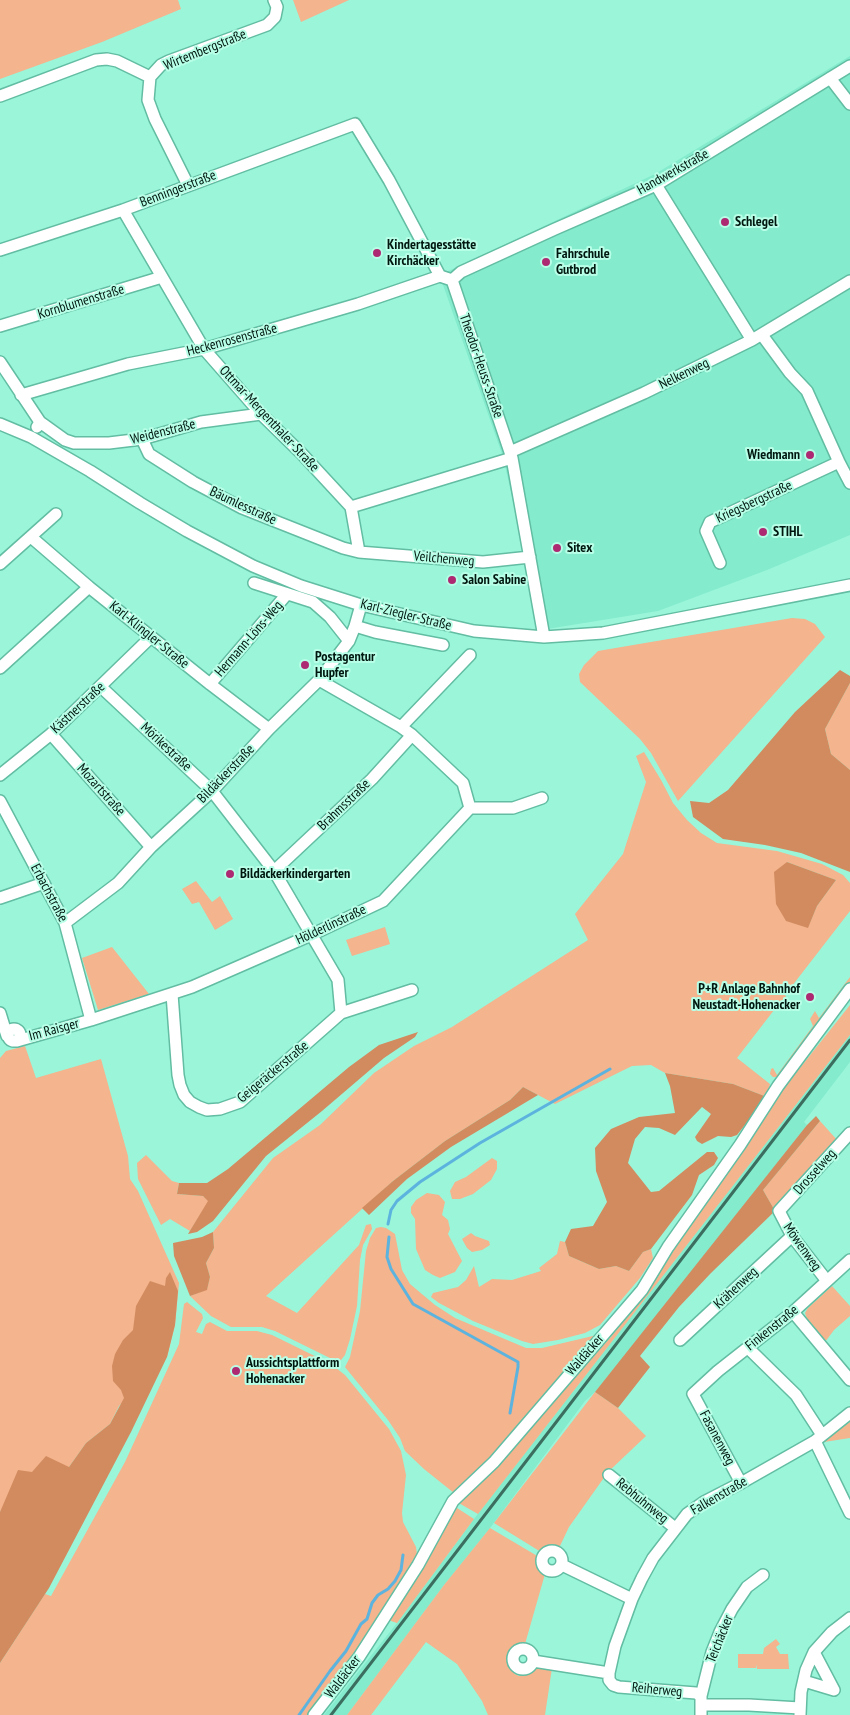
<!DOCTYPE html>
<meta charset="utf-8">
<style>
body{margin:0}
canvas{display:block;background:#9af5d9}
</style>
<canvas width="850" height="1715"></canvas>
<script>
const g = document.querySelector('canvas').getContext('2d');
g.lineJoin = 'round';
function paint(path, color) { g.fillStyle = color; g.fill(path, 'evenodd'); }
const poly = rows => new Path2D(rows.map(r => 'M' + r).join(''));
function stroke(path, color, width, dash) { g.strokeStyle = color; g.lineWidth = width; g.lineCap = dash ? 'butt' : 'round'; g.setLineDash(dash || []); g.stroke(path); }
function label(font, color, halo, rows, align = 'center') {
  g.font = font + ' "PT Sans Narrow",sans-serif'; g.lineWidth = 4; g.setLineDash([]); g.textBaseline = 'middle'; g.strokeStyle = halo; g.fillStyle = color; for (const [text, x, y, turn = 0] of rows) {
    g.save(); g.translate(x, y); g.rotate((+turn || 0) * Math.PI / 180); g.textAlign = isNaN(turn) ? turn : align; if (halo) g.strokeText(text, 0, 0); g.fillText(text, 0, 0); g.restore();
  }
}
const built = poly([
 [850,56,850,535,767,570,658,611,547,629,527,563,503,457,441,279,444,273,655,174],
 [850,1035,850,1062,804,1122,807,1125,679,1288,595,1392,585,1401,490,1528,444,1585,347,1715,324,1715,397,1623,474,1519]
]);
const green = poly([
 [0,0,178,0,181,9,102,42,0,79],
 [293,0,349,0,301,22],
 [792,618,805,619,815,624,825,637,678,801,651,753,640,739,580,682,579,674,584,665,598,651],
 [850,683,850,770,831,754,825,729],
 [644,752,661,780,673,803,687,820,701,833,717,843,777,851,822,864,843,875,850,883,850,911,785,995,789,1002,787,1005,783,1000,781,1001,737,1058,770,1084,767,1097,733,1084,665,1073,651,1065,632,1066,555,1104,523,1087,510,1100,445,1141,393,1181,266,1296,297,1313,359,1245,366,1225,371,1224,372,1229,363,1245,360,1260,357,1306,350,1339,345,1355,341,1360,336,1361,275,1331,262,1327,231,1327,211,1316,190,1296,207,1289,210,1277,206,1263,214,1248,213,1232,273,1158,320,1125,374,1073,414,1046,452,1027,588,940,575,914,623,854,646,782,636,756],
 [787,862,836,880,817,906,808,927],
 [196,881,212,902,220,896,233,919,215,930,199,902,192,904,182,889],
 [385,927,390,944,352,956,346,940],
 [112,947,149,994,98,1010,82,958],
 [850,977,850,983,780,1077,773,1077,770,1074,771,1069,773,1068,777,1075,813,1026,810,1019,815,1011,819,1018],
 [850,1005,850,1035,478,1514,457,1502,611,1337,644,1295,670,1251,780,1093],
 [25,1046,36,1078,101,1059,128,1156,130,1179,138,1191,179,1283,175,1325,167,1357,119,1406,110,1424,86,1443,69,1467,3,1508,0,1512,0,1058,6,1051],
 [820,1121,838,1141,775,1211,763,1190],
 [146,1155,172,1181,179,1183,177,1194,203,1196,209,1201,190,1231,170,1219,161,1225,138,1179,137,1163],
 [492,1158,497,1161,497,1169,491,1180,473,1194,460,1199,452,1199,450,1191,455,1182,466,1177],
 [427,1193,439,1195,445,1202,442,1215,448,1220,450,1229,448,1234,462,1261,455,1272,440,1278,433,1275,425,1270,416,1249,415,1219,411,1213,411,1207,416,1200],
 [381,1227,386,1228,395,1234,402,1270,410,1284,435,1305,455,1318,526,1348,542,1348,597,1335,501,1449,454,1493,424,1469,405,1451,400,1438,388,1420,345,1367,350,1357,360,1311,366,1251,370,1238,376,1228],
 [471,1233,475,1236,489,1241,490,1245,482,1250,472,1252,467,1248,462,1239],
 [560,1241,565,1242,569,1256,599,1269,616,1266,629,1271,643,1252,651,1249,653,1258,640,1278,600,1325,585,1333,558,1340,533,1344,522,1341,473,1321,439,1303,431,1297,433,1293,458,1287,466,1280,474,1266,479,1287,492,1279,512,1280,541,1271,539,1268,557,1254],
 [832,1286,850,1306,850,1316,834,1330,825,1342,807,1319,805,1313,808,1308],
 [187,1302,202,1314,203,1318,196,1332,202,1334,206,1324,210,1322,227,1331,257,1331,272,1335,331,1364,345,1375,389,1429,401,1451,406,1475,402,1513,403,1522,416,1547,417,1555,374,1627,338,1677,330,1683,316,1704,310,1715,0,1715,0,1663,45,1594,51,1596,125,1462,179,1344,184,1304],
 [595,1392,618,1408,646,1436,608,1472,569,1527,559,1548,550,1547,541,1552,494,1523],
 [850,1422,850,1438,824,1442,824,1440],
 [454,1506,474,1519,397,1623,388,1620],
 [490,1528,539,1557,539,1567,545,1574,525,1644,521,1644,514,1647,507,1658,509,1668,515,1674,519,1676,528,1673,538,1666,552,1668,545,1715,488,1715,482,1701,457,1664,426,1642,371,1715,347,1715,444,1585],
 [776,1639,780,1644,776,1647,780,1654,788,1654,789,1669,757,1669,756,1664,756,1668,738,1668,738,1654,763,1654,764,1648]
]);
const forest = poly([
 [840,670,850,676,850,683,825,729,831,754,850,770,850,872,801,853,765,845,723,839,693,817,690,801,709,803,728,790,795,712],
 [787,862,836,880,817,906,808,928,786,921,776,904,774,872],
 [418,1032,415,1037,384,1058,322,1111,266,1156,213,1221,197,1232,188,1234,208,1201,203,1196,177,1194,179,1183,207,1183,228,1169,349,1067,379,1045],
 [665,1073,733,1084,767,1097,737,1135,731,1137,718,1136,702,1144,697,1141,695,1137,711,1114,702,1107,675,1135,659,1128,645,1127,635,1139,628,1163,651,1192,659,1191,707,1152,714,1152,718,1158,714,1165,699,1175,692,1195,651,1249,643,1252,629,1271,616,1266,599,1269,569,1256,565,1242,571,1229,593,1226,607,1202,596,1171,595,1148,611,1129,639,1117,675,1113,670,1086],
 [523,1087,538,1095,451,1147,407,1179,369,1215,362,1208,393,1181,445,1141,510,1100],
 [816,1116,820,1121,763,1190,775,1211,711,1273,679,1307,640,1356,650,1367,618,1408,595,1392,807,1125],
 [213,1232,214,1248,206,1263,210,1277,207,1290,190,1296,174,1256,173,1243,202,1237],
 [170,1272,178,1291,175,1325,167,1357,131,1432,49,1588,0,1663,0,1512,18,1470,32,1472,46,1456,69,1467,86,1443,110,1424,124,1398,121,1390,113,1381,112,1366,115,1354,123,1340,133,1330,136,1306,150,1281,165,1286,166,1278]
]);
const stream = poly([
 [388,1224,391,1210,397,1201,420,1182,480,1143,610,1069],
 [389,1237,387,1257,391,1269,413,1304,518,1362,518,1367,510,1413],
 [299,1715,330,1671,346,1651,361,1624,367,1619,372,1603,378,1595,388,1589,395,1581,401,1570,403,1555]
]);
const minor = poly([
 [830,78,850,104],
 [0,96,96,60,107,59,117,61,150,77],
 [188,185,155,119,148,100,150,77,161,65,169,61,267,25,275,17,277,7,274,0],
 [656,185,752,340],
 [123,210,204,349,261,414,302,454,351,507,359,552],
 [0,250,123,210,355,124,389,180,440,276,452,280],
 [452,280,461,272,555,229,656,185,850,66],
 [452,280,512,458,544,637],
 [0,326,162,277],
 [762,335,790,373,807,391,839,462,850,483],
 [0,362,40,422,37,427],
 [21,395,128,364,204,349,358,304,440,276],
 [40,422,65,440,74,443,109,443,142,439,201,422,261,414],
 [0,424,31,437,90,471,140,503,187,531,253,566,301,586,361,605,474,631,544,637,603,633,850,585],
 [142,439,149,454,193,482,242,508,343,548,359,552,483,562,530,557],
 [510,452,644,393,752,340,850,281],
 [351,507,512,458],
 [31,537,89,587,210,684,269,729],
 [720,563,706,531,710,522,839,462],
 [0,564,56,514],
 [254,583,313,602,330,617,349,641],
 [355,626,375,632,443,645],
 [0,668,89,587],
 [319,680,401,727,412,735,463,783,470,808],
 [210,684,287,594],
 [101,687,212,791,274,871,338,980,341,1013,240,1102,220,1109,207,1110,199,1107,190,1102,184,1095,180,1085,178,1075,172,994],
 [401,727,470,655],
 [51,734,151,847],
 [0,775,51,734,151,637],
 [0,801,65,923,91,1020],
 [274,871,372,779,412,735],
 [0,898,44,883],
 [65,923,118,883,151,847,212,791,269,729,319,680,349,641,355,626,361,605],
 [0,1013,7,1036],
 [341,1013,412,990],
 '8 1035a6 6 0 1 1 12 0a6 6 0 1 1-12 0Z',
 [17,1041,91,1020,192,987,311,935,383,901,470,808,513,808,542,798],
 [827,1281,792,1236,779,1211,850,1133],
 [793,1312,850,1380],
 [680,1340,792,1236],
 [748,1348,796,1395,822,1435],
 [815,1441,850,1513],
 [609,1475,675,1528],
 [741,1483,693,1394,718,1371,793,1312,850,1260],
 '542 1561a10 10 0 1 1 20 0a10 10 0 1 1-20 0Z',
 [562,1565,632,1599],
 '513 1659a10 10 0 1 1 20 0a10 10 0 1 1-20 0Z',
 [814,1652,834,1690],
 [533,1661,609,1673,609,1680,613,1685,619,1687,696,1693,701,1696],
 [609,1673,615,1646,632,1599,642,1578,653,1558,687,1514,704,1502,741,1483,815,1441,850,1413],
 [804,1681,834,1690],
 [702,1705,749,1705,800,1708],
 [314,1715,359,1657,377,1629,418,1565,453,1501,494,1462,642,1290,668,1247,740,1145,778,1086,850,989],
 [701,1715,701,1696,712,1652,720,1632,732,1609,747,1587,763,1575],
 [800,1715,801,1692,806,1670,814,1652,832,1632,850,1618]
]);
const rail = poly([
 [331,1715,850,1040]
]);
const markers = [
 [725,222,5,"#ad2971"],
 [377,253,5,"#ad2971"],
 [546,262,5,"#ad2971"],
 [810,455,5,"#ad2971"],
 [763,532,5,"#ad2971"],
 [557,548,5,"#ad2971"],
 [452,580,5,"#ad2971"],
 [305,665,5,"#ad2971"],
 [230,874,5,"#ad2971"],
 [810,997,5,"#ad2971"],
 [236,1371,5,"#ad2971"]
];
const streetNames = [
 ["Wirtembergstraße",205,50,-22],
 ["Handwerkstraße",673,172,-29],
 ["Benningerstraße",178,189,-21],
 ["Kornblumenstraße",81,302,-17],
 ["Heckenrosenstraße",232,340,-15],
 ["Theodor-Heuss-Straße",481,366,71],
 ["Nelkenweg",684,374,-26],
 ["Ottmar-Mergenthaler-Straße",269,419,47],
 ["Weidenstraße",163,432,-14],
 ["Kriegsbergstraße",754,502,-25],
 ["Bäumlesstraße",243,506,25],
 ["Veilchenweg",444,559,5],
 ["Karl-Ziegler-Straße",406,615,14],
 ["Karl-Klingler-Straße",149,635,39],
 ["Hermann-Löns-Weg",249,639,-49],
 ["Kästnerstraße",78,708,-43],
 ["Mörikestraße",166,747,43],
 ["Bildäckerstraße",226,774,-46],
 ["Mozartstraße",101,790,48],
 ["Brahmsstraße",344,805,-44],
 ["Erbachstraße",49,893,62],
 ["Hölderlinstraße",331,925,-25],
 ["Im Raisger",54,1030,-15],
 ["Geigeräckerstraße",273,1072,-40],
 ["Drosselweg",815,1172,-48],
 ["Möwenweg",802,1247,55],
 ["Krähenweg",736,1288,-43],
 ["Finkenstraße",772,1328,-39],
 ["Waldäcker",585,1355,-49],
 ["Fasanenweg",717,1438,62],
 ["Falkenstraße",719,1496,-30],
 ["Rebhuhnweg",642,1501,39],
 ["Teichäcker",720,1639,-68],
 ["Waldäcker",343,1677,-53],
 ["Reiherweg",657,1690,5]
];
const poiNames = [
 ["Schlegel",735,222],
 ["Kindertagesstätte",387,245],
 ["Kirchäcker",387,261],
 ["Fahrschule",556,254],
 ["Gutbrod",556,270],
 ["Wiedmann",800,455,"right"],
 ["STIHL",773,532],
 ["Sitex",567,548],
 ["Salon Sabine",462,580],
 ["Postagentur",315,657],
 ["Hupfer",315,673],
 ["Bildäckerkindergarten",240,874],
 ["P+R Anlage Bahnhof",800,989,"right"],
 ["Neustadt-Hohenacker",800,1005,"right"],
 ["Aussichtsplattform",246,1363],
 ["Hohenacker",246,1379]
];
paint(built, '#84ebcc');
paint(green, '#f4b48d');
paint(forest, '#d28b5f');
stroke(stream, '#5cb3de', 3);
stroke(minor, '#62bda2', 14);
stroke(minor, '#fff', 11);
stroke(rail, '#3c6e5f', 3);
for (const [x, y, r, color] of markers) { const dot = new Path2D(); dot.arc(x, y, r, 0, 2 * Math.PI); g.fillStyle = color; g.fill(dot); stroke(dot, '#b8ffe7', 2); }
label('14px', '#001710', '#b8ffe7', streetNames);
label('bold 14px', '#001710', '#b8ffe7', poiNames, 'left');
</script>
